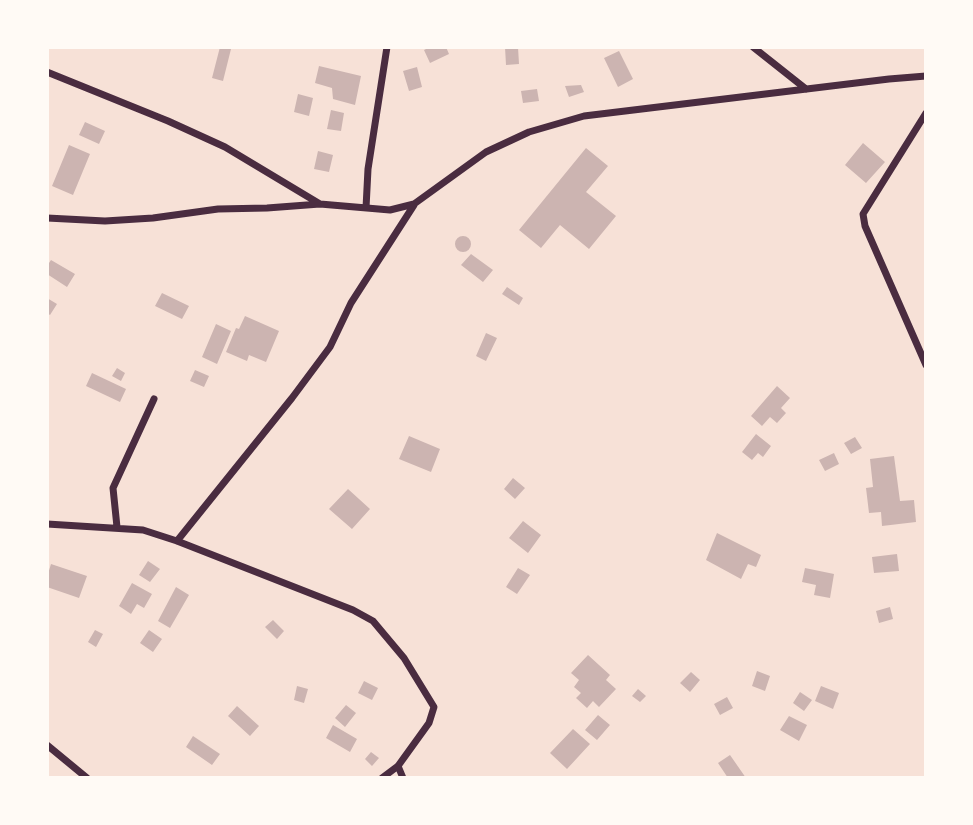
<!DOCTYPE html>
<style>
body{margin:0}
#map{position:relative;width:973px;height:825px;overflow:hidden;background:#f7e1d7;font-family:Karla,sans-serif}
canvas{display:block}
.frame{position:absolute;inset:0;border:49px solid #fffaf5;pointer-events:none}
</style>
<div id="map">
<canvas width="973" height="825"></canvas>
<div class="frame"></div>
</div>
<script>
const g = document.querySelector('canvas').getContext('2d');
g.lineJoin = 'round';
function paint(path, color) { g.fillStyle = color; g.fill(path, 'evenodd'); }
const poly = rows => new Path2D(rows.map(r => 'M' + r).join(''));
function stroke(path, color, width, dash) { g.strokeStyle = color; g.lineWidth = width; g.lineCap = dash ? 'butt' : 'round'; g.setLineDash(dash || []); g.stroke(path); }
const building = poly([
 [220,47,231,49,223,81,212,78],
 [430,47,446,47,449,54,430,63,424,50],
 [505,47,518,47,519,64,506,65],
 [619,51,633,79,618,87,604,58],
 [319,66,361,76,355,105,333,99,332,88,315,83],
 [417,67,422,87,409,91,403,71],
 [581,85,584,92,569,97,565,86],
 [537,89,539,101,523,103,521,91],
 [298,94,313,98,309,116,294,112],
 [331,110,344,113,341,131,327,129],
 [85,122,105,131,99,144,79,135],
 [863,143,885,162,866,183,845,165],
 [69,145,90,154,73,195,52,186],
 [586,148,608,166,586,192,616,216,589,249,560,225,541,248,519,230],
 [318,151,333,155,329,172,314,169],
 '455 244a8 8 0 1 1 16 0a8 8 0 1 1-16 0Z',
 [471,254,493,270,483,282,461,265],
 [51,260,75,274,67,287,47,274,47,266],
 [507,287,523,298,519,305,502,294],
 [162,293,189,306,182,319,155,306],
 [47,298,57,304,50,315,47,313],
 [245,316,279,331,266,362,249,355,247,361,226,352,236,328,239,329],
 [216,324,231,331,217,364,202,357],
 [486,333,497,338,486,361,476,356],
 [117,368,125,373,121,381,112,376],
 [195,370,209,376,204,387,190,381],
 [92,373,126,389,120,402,86,386],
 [777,386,790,398,781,408,786,413,777,423,770,417,762,426,751,416],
 [756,434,771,446,763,457,758,453,752,460,742,452],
 [409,436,440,449,431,472,399,459],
 [855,437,862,448,851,454,844,443],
 [834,453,839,464,825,471,819,460],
 [894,456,900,501,914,500,916,522,882,526,881,512,869,513,866,488,873,487,870,459],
 [513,478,525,488,515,499,504,489],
 [348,489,370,509,352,529,329,509],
 [523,521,541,535,528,553,509,538],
 [717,533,761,555,756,567,748,564,741,579,706,560],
 [897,554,899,571,874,573,872,557],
 [148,561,160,569,150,582,139,575],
 [51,564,87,576,79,598,47,587,47,577],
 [518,568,530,575,517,594,506,587],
 [805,568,834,574,830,598,814,595,816,585,802,582],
 [132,583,152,594,144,608,137,604,131,614,119,606],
 [176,587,189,595,170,628,158,621],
 [890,607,893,619,879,623,876,611],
 [273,620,284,631,277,639,265,627],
 [95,630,103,634,96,647,88,642],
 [149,630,162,639,153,652,140,643],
 [588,655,610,675,606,680,616,689,599,707,593,701,587,708,576,698,581,693,574,687,579,680,571,673],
 [757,671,770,676,765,691,752,686],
 [691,672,700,680,690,692,680,683],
 [364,681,378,688,372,700,358,693],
 [297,686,308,689,304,703,294,700],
 [821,686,839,693,833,709,815,701],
 [638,689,646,696,640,702,632,696],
 [800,692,812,700,804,711,793,703],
 [727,697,733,708,720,715,714,704],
 [346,705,356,713,345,727,335,718],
 [237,706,259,726,250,736,228,716],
 [598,715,610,725,597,740,585,730],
 [789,716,807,725,799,741,780,730],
 [333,725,357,739,350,752,326,738],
 [573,729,590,744,567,769,550,753],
 [193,736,220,754,212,765,186,747],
 [371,752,379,758,372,766,365,759],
 [730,755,746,778,728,778,718,763]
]);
const minor = poly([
 [753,47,806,89],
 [47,72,168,121,225,147,320,204,390,210,414,204,486,152,529,132,584,116,889,79,926,76],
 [926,113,863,214,865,226,926,365],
 [366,208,368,169,387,47],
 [47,218,105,221,153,218,218,209,267,208,320,204],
 [47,524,143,530,177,541,353,610,373,621,404,658,434,707,429,723,398,766,382,778],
 [117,527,113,488,154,399],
 [177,541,292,398,330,347,351,303,414,205],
 [47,745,87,778],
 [398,766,403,778]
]);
paint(building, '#ccb4b1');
stroke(minor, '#4a2c40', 7);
</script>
